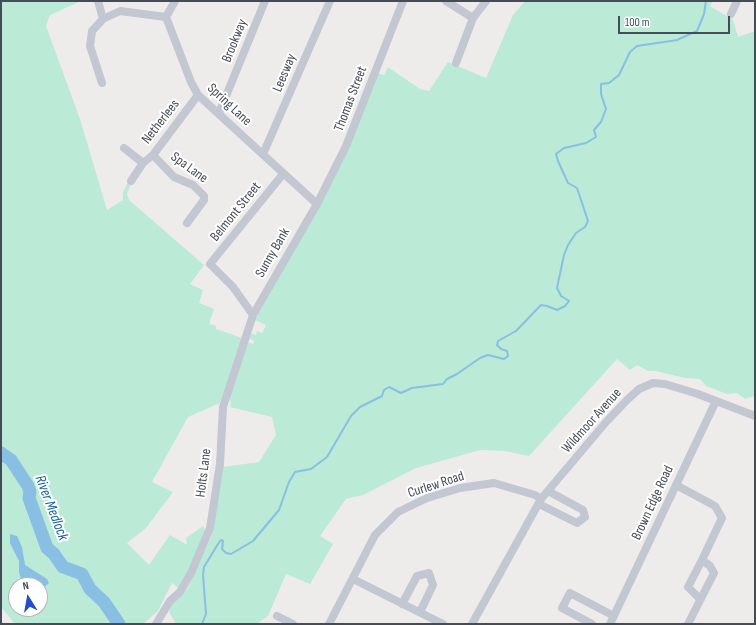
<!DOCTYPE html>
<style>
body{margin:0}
#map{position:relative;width:756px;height:625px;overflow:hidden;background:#eeeceb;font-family:"Sofia Sans Condensed",sans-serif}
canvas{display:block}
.frame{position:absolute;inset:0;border:2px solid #454b57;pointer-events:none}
.north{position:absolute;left:8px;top:577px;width:40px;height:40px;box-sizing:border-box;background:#fff;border:1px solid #b5b7bc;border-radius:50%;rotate:349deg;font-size:11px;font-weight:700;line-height:16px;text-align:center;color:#454b57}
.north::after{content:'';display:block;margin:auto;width:14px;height:18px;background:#244cce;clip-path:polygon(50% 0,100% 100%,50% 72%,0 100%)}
.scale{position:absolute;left:618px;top:16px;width:112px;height:18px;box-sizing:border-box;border:2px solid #454b57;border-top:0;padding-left:5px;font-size:12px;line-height:14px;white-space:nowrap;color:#454b57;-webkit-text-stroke:3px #fff;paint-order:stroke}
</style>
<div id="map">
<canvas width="756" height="625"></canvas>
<div class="frame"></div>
<div class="north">N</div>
<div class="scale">100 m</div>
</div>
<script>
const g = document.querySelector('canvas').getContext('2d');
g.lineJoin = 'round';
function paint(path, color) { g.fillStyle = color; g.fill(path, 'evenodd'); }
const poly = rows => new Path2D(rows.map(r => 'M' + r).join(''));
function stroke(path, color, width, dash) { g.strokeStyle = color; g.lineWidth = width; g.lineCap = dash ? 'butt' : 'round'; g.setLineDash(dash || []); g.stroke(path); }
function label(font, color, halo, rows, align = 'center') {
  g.font = font + ' "Sofia Sans Condensed",sans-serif'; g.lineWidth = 4; g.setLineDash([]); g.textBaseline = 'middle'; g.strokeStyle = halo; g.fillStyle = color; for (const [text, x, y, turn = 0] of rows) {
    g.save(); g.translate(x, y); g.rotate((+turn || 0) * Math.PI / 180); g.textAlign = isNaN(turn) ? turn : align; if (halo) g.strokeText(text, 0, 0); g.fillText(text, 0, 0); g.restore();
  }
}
const green = poly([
 [1,1,81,1,50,15,46,26,80,119,107,210,123,200,123,192,128,182,131,184,127,194,129,200,204,265,190,284,203,290,199,303,214,309,209,324,216,326,216,329,242,338,220,403,188,417,152,482,173,492,146,528,127,543,149,565,170,535,187,545,186,538,203,526,206,532,191,570,179,588,172,583,158,611,143,624,15,624,1,607],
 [16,585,40,585,40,609,16,609],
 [525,1,713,1,710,6,733,20,738,37,755,31,755,396,745,399,737,393,727,394,706,386,700,379,685,378,656,371,648,371,637,365,630,370,617,359,529,456,505,451,480,450,416,468,363,495,346,499,320,536,333,544,310,584,286,574,268,616,257,624,176,624,169,612,171,605,188,588,212,534,223,467,259,462,276,435,272,417,230,407,231,402,228,396,247,342,253,344,254,341,249,338,250,333,256,335,257,331,262,333,266,325,255,320,322,200,377,73,384,75,388,67,420,89,429,91,448,62,486,78,513,15]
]);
const water = poly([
 [10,534,17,536,22,547,25,565,47,579,49,583,40,591,40,585,23,585,22,583,19,572,19,561,10,543]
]);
const stream = poly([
 [202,624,206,614,203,575,204,567,218,544,221,540,223,541,222,549,226,553,231,554,253,541,279,510,289,482,295,472,311,469,327,457,351,416,360,407,382,396,384,390,389,387,401,393,412,388,443,384,447,379,457,374,480,358,488,355,504,359,508,356,507,351,501,349,497,345,498,341,516,331,541,305,547,306,557,310,565,306,569,301,561,296,557,288,564,255,568,245,576,233,585,227,588,221,577,188,568,183,558,161,556,154,564,148,586,143,596,137,594,130,601,122,606,109,601,94,601,84,609,83,619,75,630,52,637,46,677,40,697,31,704,14,706,1]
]);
const river = poly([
 [1,453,11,460,28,486,30,492,29,498,47,548,54,554,63,567,82,574,90,589,104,602,119,624]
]);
const minor = poly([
 [98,1,103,19],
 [175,1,166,17,191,82,198,95,317,204],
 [446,1,473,18],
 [731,14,737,1],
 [456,63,473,18,486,1],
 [102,83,90,46,92,31,103,19,120,11,166,17],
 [219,113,265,1],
 [124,148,143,163],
 [263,154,330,1],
 [153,155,174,177,193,185,204,196,204,200,187,223],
 [131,181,143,163,153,155,198,95],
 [253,315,233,287,210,264,283,174],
 [676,485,715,506,722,518,702,560,710,566,714,573,688,624],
 [539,504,577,523,585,517,583,510,548,491],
 [353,579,443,624],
 [700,599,688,587,702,560],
 [402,604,417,576,429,573,433,585,420,612],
 [277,616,293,624],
 [156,624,170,601,180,592,191,573,210,528,220,464,223,407,253,315,317,204,346,146,403,1],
 [329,624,375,535,398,512,427,498,460,488,494,483,535,495,541,499],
 [472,624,541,499,606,422,627,400,639,389,653,383,665,384,698,394,755,416],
 [592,624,562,608,570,593,614,616],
 [610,624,716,401]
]);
const streetNames = [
 ["Brookway",235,41,-68],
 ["Leesway",285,73,-67],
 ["Thomas Street",351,99,-69],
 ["Spring Lane",229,105,43],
 ["Netherlees",161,122,-52],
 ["Spa Lane",189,168,36],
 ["Belmont Street",236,212,-51],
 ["Sunny Bank",273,253,-60],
 ["Wildmoor Avenue",592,421,-48],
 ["Holts Lane",204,473,-83],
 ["Curlew Road",436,485,-18],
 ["Brown Edge Road",653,503,-65]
];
const waterNames = [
 ["River Medlock",51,508,69]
];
paint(green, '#bbead7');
paint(water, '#8abfe4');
stroke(stream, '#8abfe4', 2);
stroke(river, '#8abfe4', 13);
stroke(minor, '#c2c7d2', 8);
label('14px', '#454b57', '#fff', streetNames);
label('italic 15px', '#15639a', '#fff', waterNames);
</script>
